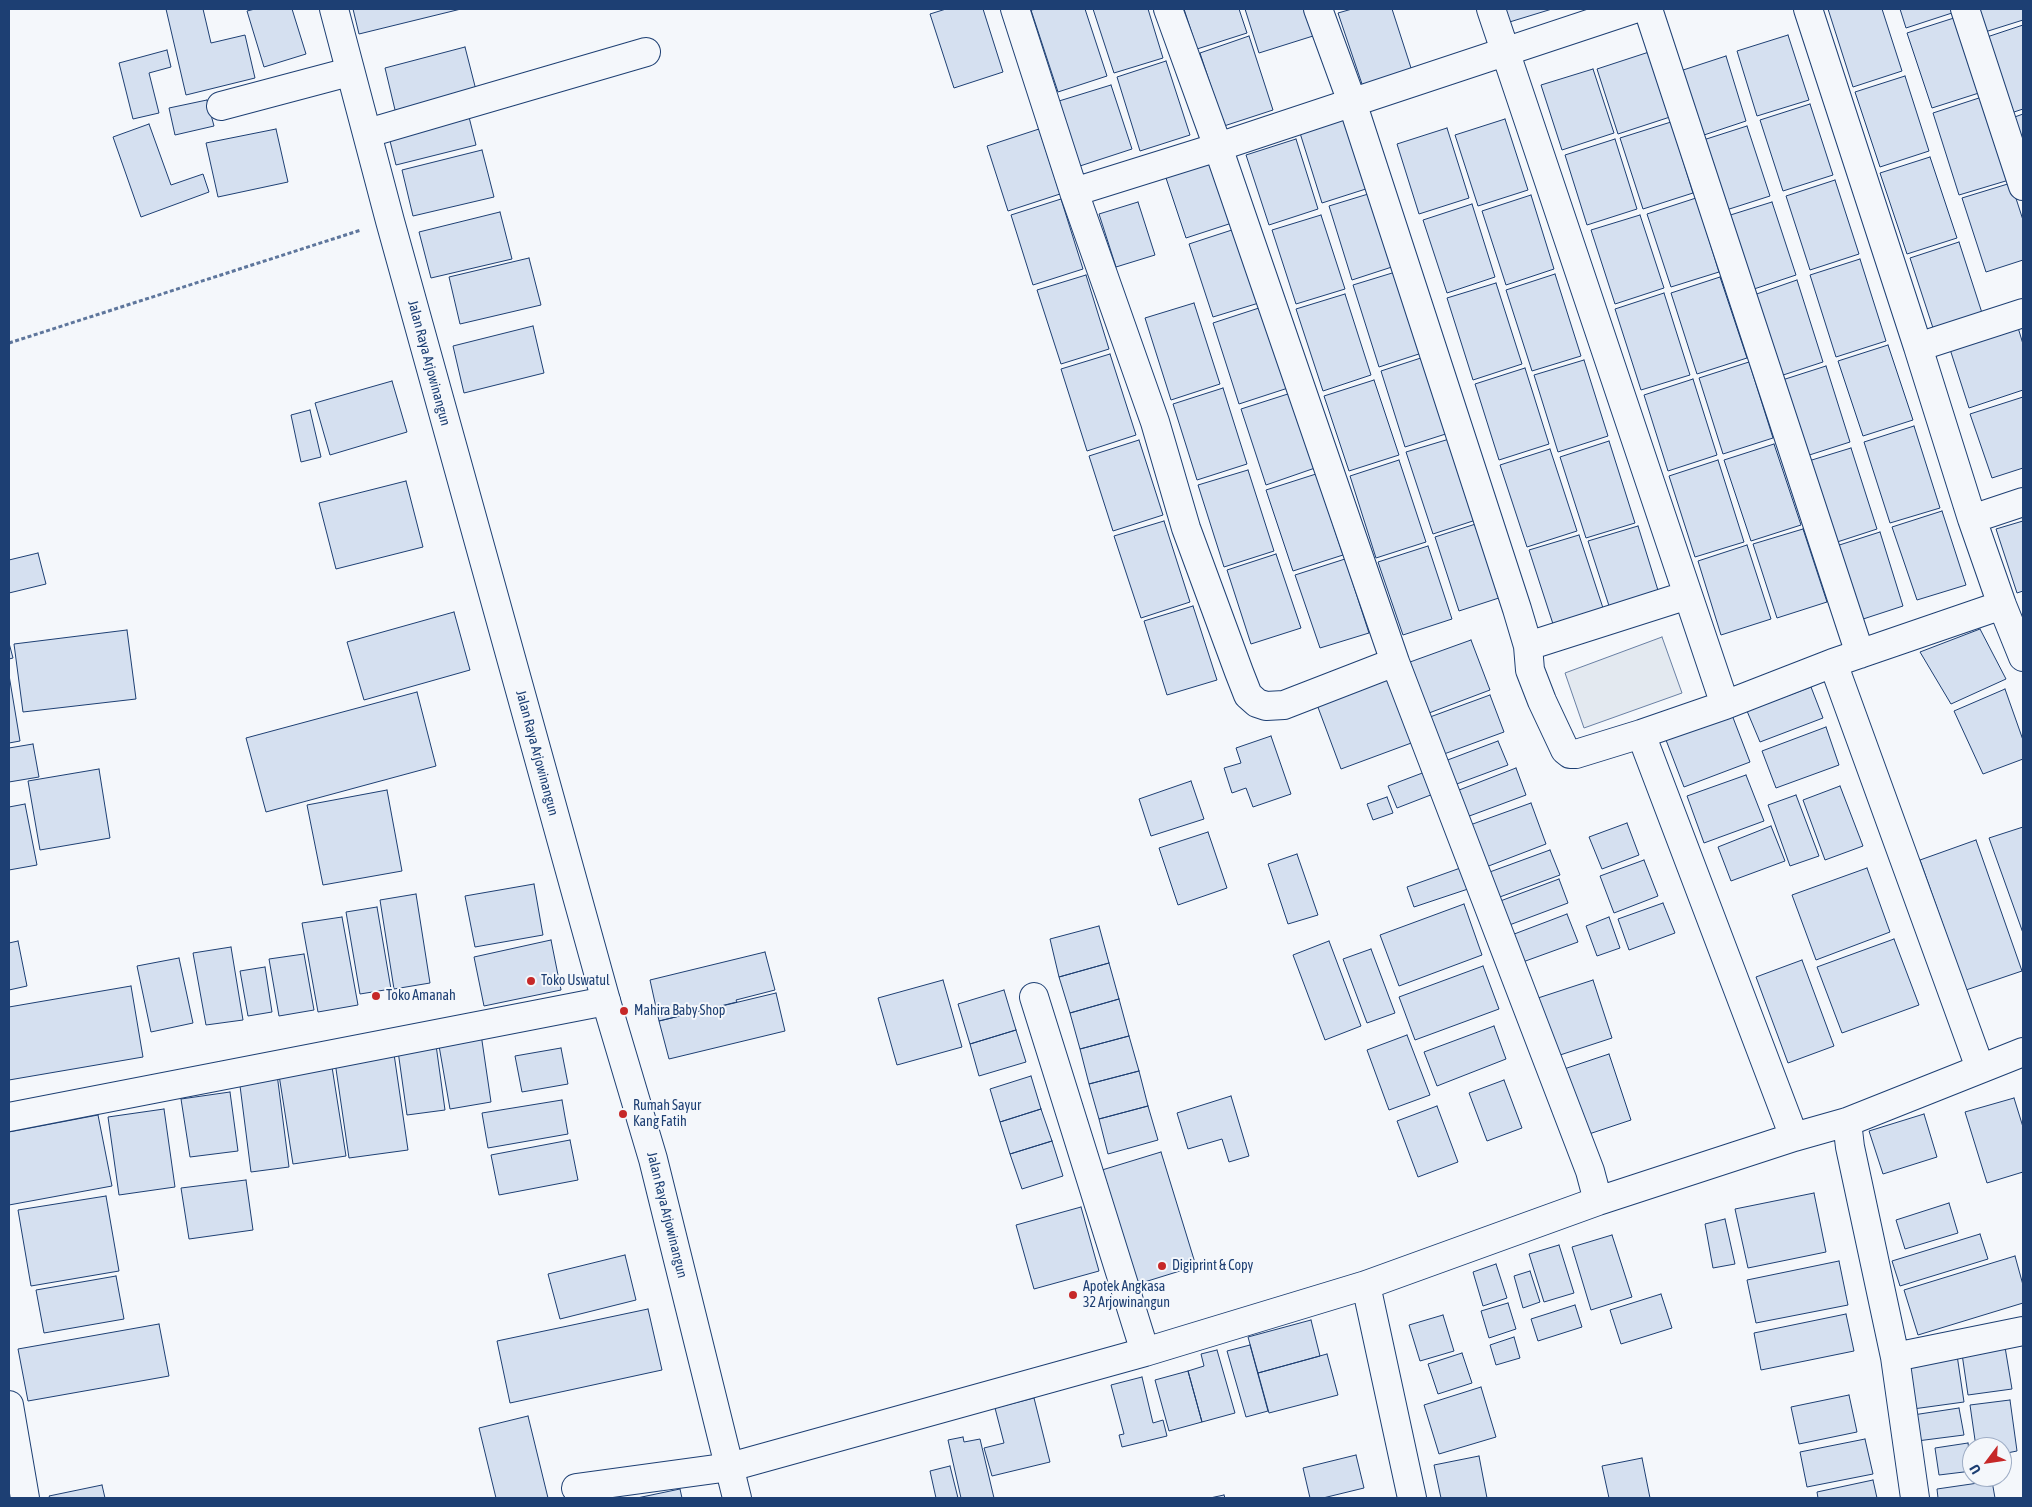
<!DOCTYPE html>
<style>
body{margin:0}
#map{position:relative;width:2032px;height:1507px;overflow:hidden;background:#f4f7fb;font-family:"Asap Condensed",sans-serif}
canvas{display:block}
.frame{position:absolute;inset:0;border:10px solid #1d3f73;pointer-events:none}
.north{position:absolute;left:1962px;top:1437px;width:50px;height:50px;box-sizing:border-box;background:#f4f7fb;border:1px solid #9eadc5;border-radius:50%;rotate:239deg;font-size:14px;font-weight:700;line-height:20px;text-align:center;color:#1d3f73}
.north::after{content:'';display:block;margin:auto;width:18px;height:22px;background:#c62828;clip-path:polygon(50% 0,100% 100%,50% 72%,0 100%)}
</style>
<div id="map">
<canvas width="2032" height="1507"></canvas>
<div class="frame"></div>
<div class="north">U</div>
</div>
<script>
const g = document.querySelector('canvas').getContext('2d');
g.lineJoin = 'round';
function paint(path, color) { g.fillStyle = color; g.fill(path, 'evenodd'); }
const poly = rows => new Path2D(rows.map(r => 'M' + r).join(''));
function stroke(path, color, width, dash) { g.strokeStyle = color; g.lineWidth = width; g.lineCap = dash ? 'butt' : 'round'; g.setLineDash(dash || []); g.stroke(path); }
function label(font, color, halo, rows, align = 'center') {
  g.font = font + ' "Asap Condensed",sans-serif'; g.lineWidth = 4; g.setLineDash([]); g.textBaseline = 'middle'; g.strokeStyle = halo; g.fillStyle = color; for (const [text, x, y, turn = 0] of rows) {
    g.save(); g.translate(x, y); g.rotate((+turn || 0) * Math.PI / 180); g.textAlign = isNaN(turn) ? turn : align; if (halo) g.strokeText(text, 0, 0); g.fillText(text, 0, 0); g.restore();
  }
}
const green = poly([
 [1662,637,1682,693,1584,728,1565,673,1662,637]
]);
const building = poly([
 [166,9,203,9,211,43,245,35,255,78,186,95,166,9],
 [255,9,292,9,306,54,264,67,247,11,255,9],
 [353,9,461,9,359,34,353,9],
 [946,9,983,9,1003,72,954,88,930,14,946,9],
 [1037,9,1085,9,1107,76,1058,92,1031,10,1037,9],
 [1093,9,1148,9,1163,58,1114,73,1093,9],
 [1184,9,1239,9,1247,33,1197,49,1184,9],
 [1245,9,1304,9,1313,36,1259,53,1245,9],
 [1352,9,1392,9,1412,71,1363,87,1338,13,1352,9],
 [1498,9,1552,9,1503,24,1498,9],
 [1828,9,1882,9,1902,71,1853,87,1828,9],
 [1900,9,1953,9,1955,12,1906,28,1900,9],
 [1977,9,2023,9,2023,20,1985,32,1977,9],
 [1957,17,1982,92,1932,108,1907,33,1957,17],
 [2023,25,2023,109,2011,113,1987,37,2023,25],
 [1788,35,1809,100,1757,116,1737,51,1788,35],
 [1249,36,1273,110,1224,126,1200,53,1249,36],
 [465,47,477,94,396,114,385,68,465,47],
 [167,50,171,67,149,73,159,113,133,119,119,63,167,50],
 [1649,52,1670,117,1618,134,1597,69,1649,52],
 [1726,56,1746,121,1695,138,1674,73,1726,56],
 [1166,61,1190,135,1140,151,1117,77,1166,61],
 [1593,69,1614,133,1562,150,1541,85,1593,69],
 [1905,76,1929,151,1880,167,1855,92,1905,76],
 [1111,85,1132,149,1080,166,1059,101,1111,85],
 [1982,97,2009,180,1959,195,1933,113,1982,97],
 [207,100,214,126,175,135,169,108,207,100],
 [1810,104,1833,175,1783,191,1760,120,1810,104],
 [467,109,476,145,396,165,387,129,467,109],
 [2023,114,2023,153,2012,118,2023,114],
 [1349,117,1372,187,1322,203,1300,133,1349,117],
 [1505,119,1528,190,1478,206,1455,135,1505,119],
 [1671,122,1693,193,1643,209,1620,138,1671,122],
 [149,124,171,185,203,174,209,192,141,217,113,137,149,124],
 [1747,126,1770,196,1720,212,1697,142,1747,126],
 [1447,128,1469,198,1419,214,1397,144,1447,128],
 [276,129,288,182,218,197,206,143,276,129],
 [1039,129,1060,194,1008,211,987,146,1039,129],
 [1296,139,1318,209,1269,225,1246,155,1296,139],
 [1615,139,1637,209,1587,225,1565,155,1615,139],
 [482,150,494,197,413,216,402,170,482,150],
 [1213,153,1235,222,1186,238,1163,169,1213,153],
 [1930,157,1957,238,1907,254,1880,173,1930,157],
 [1835,180,1859,254,1810,270,1786,196,1835,180],
 [2011,183,2023,220,2023,260,1986,272,1962,198,2011,183],
 [1378,191,1401,264,1352,280,1329,206,1378,191],
 [1531,195,1554,269,1506,285,1482,211,1531,195],
 [1696,198,1719,272,1671,287,1647,214,1696,198],
 [1061,199,1083,269,1033,285,1011,215,1061,199],
 [1138,202,1155,255,1116,267,1099,214,1138,202],
 [1772,202,1796,275,1748,291,1724,217,1772,202],
 [1472,204,1495,277,1447,293,1423,220,1472,204],
 [500,212,512,259,431,278,419,232,500,212],
 [1321,215,1345,289,1296,304,1272,230,1321,215],
 [1640,215,1664,288,1615,304,1591,230,1640,215],
 [1238,228,1262,302,1213,317,1189,244,1238,228],
 [1959,242,1983,316,1934,331,1910,258,1959,242],
 [529,258,541,305,460,324,449,277,529,258],
 [1860,259,1886,341,1836,357,1810,275,1860,259],
 [1402,270,1428,351,1379,367,1353,285,1402,270],
 [1555,274,1581,356,1532,371,1506,290,1555,274],
 [1086,275,1109,349,1061,364,1037,290,1086,275],
 [1720,277,1747,358,1697,374,1671,293,1720,277],
 [1797,280,1823,362,1774,378,1748,297,1797,280],
 [1496,283,1522,364,1473,380,1447,298,1496,283],
 [1664,293,1690,375,1641,390,1615,309,1664,293],
 [1345,294,1371,375,1323,391,1296,309,1345,294],
 [1194,303,1220,384,1171,400,1145,318,1194,303],
 [1262,307,1288,388,1239,404,1213,323,1262,307],
 [2016,321,2023,344,2023,390,1969,408,1948,343,2016,321],
 [533,326,544,373,464,393,453,346,533,326],
 [1888,345,1913,420,1863,436,1838,361,1888,345],
 [1110,354,1136,435,1087,451,1061,369,1110,354],
 [1430,355,1455,431,1405,447,1381,371,1430,355],
 [1584,360,1608,436,1558,452,1534,375,1584,360],
 [1749,362,1773,438,1723,454,1699,378,1749,362],
 [1826,366,1850,442,1800,458,1776,382,1826,366],
 [1525,368,1549,444,1499,460,1475,384,1525,368],
 [1693,379,1717,455,1668,471,1644,395,1693,379],
 [1374,380,1399,455,1349,471,1324,396,1374,380],
 [392,381,407,432,330,455,315,403,392,381],
 [1223,388,1247,464,1197,480,1173,404,1223,388],
 [1291,393,1315,468,1266,485,1241,409,1291,393],
 [2023,397,2023,468,1992,478,1970,414,2023,397],
 [310,410,321,457,301,462,291,415,310,410],
 [1914,426,1940,508,1890,523,1864,442,1914,426],
 [1456,437,1482,518,1433,534,1406,452,1456,437],
 [1139,440,1163,515,1113,531,1089,456,1139,440],
 [1609,441,1635,523,1586,538,1560,457,1609,441],
 [1774,444,1801,525,1751,541,1724,460,1774,444],
 [1851,448,1877,529,1828,545,1802,463,1851,448],
 [1550,449,1577,531,1527,547,1500,465,1550,449],
 [1399,460,1426,542,1376,558,1350,476,1399,460],
 [1718,460,1744,542,1695,557,1669,476,1718,460],
 [1248,470,1274,551,1224,567,1198,485,1248,470],
 [1316,474,1343,555,1293,571,1266,490,1316,474],
 [406,481,423,547,336,569,319,503,406,481],
 [1942,511,1966,585,1917,600,1892,527,1942,511],
 [1164,521,1190,602,1141,618,1114,536,1164,521],
 [1485,521,1508,595,1459,611,1435,537,1485,521],
 [2023,521,2023,591,2017,593,1996,529,2023,521],
 [1638,526,1661,600,1612,615,1588,541,1638,526],
 [1803,529,1827,602,1777,618,1753,544,1803,529],
 [1880,532,1903,606,1854,622,1830,548,1880,532],
 [1579,535,1603,608,1553,624,1529,550,1579,535],
 [1747,545,1771,619,1721,635,1698,561,1747,545],
 [1428,546,1452,619,1403,635,1378,562,1428,546],
 [38,553,46,584,9,593,9,560,38,553],
 [1276,554,1301,628,1251,644,1227,570,1276,554],
 [1345,559,1369,633,1320,648,1295,575,1345,559],
 [1193,606,1217,680,1167,695,1144,621,1193,606],
 [454,612,470,670,364,700,347,642,454,612],
 [1980,629,2006,679,1951,704,1920,652,1980,629],
 [127,630,136,699,23,712,14,644,127,630],
 [1471,640,1490,690,1429,713,1410,662,1471,640],
 [9,643,13,658,9,659,9,643],
 [9,675,20,741,9,743,9,675],
 [1388,676,1414,742,1341,769,1316,702,1388,676],
 [1811,687,1823,718,1760,742,1747,711,1811,687],
 [2005,689,2023,740,2023,759,1983,774,1954,711,2005,689],
 [417,692,436,766,266,812,246,738,417,692],
 [1490,695,1504,732,1444,754,1430,717,1490,695],
 [1732,715,1750,762,1684,787,1666,740,1732,715],
 [1826,727,1839,765,1776,788,1762,751,1826,727],
 [1271,736,1291,794,1253,807,1246,788,1232,793,1224,768,1241,763,1236,748,1271,736],
 [1498,741,1508,765,1454,785,1445,761,1498,741],
 [33,744,39,777,9,782,9,748,33,744],
 [1516,768,1526,795,1464,818,1454,792,1516,768],
 [99,769,110,838,40,850,28,781,99,769],
 [1433,769,1441,791,1397,808,1388,786,1433,769],
 [1746,775,1764,821,1704,843,1687,796,1746,775],
 [1191,781,1204,819,1151,836,1139,799,1191,781],
 [1840,786,1863,846,1825,860,1803,800,1840,786],
 [387,790,402,871,323,885,307,805,387,790],
 [1796,795,1819,856,1790,866,1768,805,1796,795],
 [1387,797,1393,813,1373,820,1367,804,1387,797],
 [1531,803,1546,844,1486,867,1470,825,1531,803],
 [25,804,37,865,9,870,9,807,25,804],
 [1627,823,1639,855,1602,869,1589,837,1627,823],
 [1771,826,1785,861,1731,881,1718,847,1771,826],
 [2023,827,2023,933,1989,838,2023,827],
 [1208,832,1227,888,1178,905,1159,848,1208,832],
 [1976,840,2022,971,1966,990,1920,860,1976,840],
 [1550,850,1560,875,1497,898,1487,873,1550,850],
 [1297,854,1318,915,1288,924,1268,864,1297,854],
 [1644,860,1658,896,1614,913,1600,876,1644,860],
 [1466,866,1474,887,1414,907,1407,887,1466,866],
 [1867,868,1890,932,1816,960,1792,895,1867,868],
 [1559,879,1568,903,1504,927,1495,903,1559,879],
 [534,884,543,935,475,947,465,896,534,884],
 [416,894,430,983,394,989,380,900,416,894],
 [1663,903,1675,933,1629,950,1618,919,1663,903],
 [1464,904,1482,955,1399,986,1380,935,1464,904],
 [377,907,391,989,360,994,346,912,377,907],
 [1567,914,1578,942,1520,963,1509,936,1567,914],
 [342,917,358,1005,318,1012,302,923,342,917],
 [1609,917,1620,948,1597,956,1586,926,1609,917],
 [1099,926,1109,963,1059,977,1050,939,1099,926],
 [1894,939,1919,1005,1842,1033,1817,967,1894,939],
 [551,940,561,990,484,1006,474,957,551,940],
 [18,941,27,986,9,990,9,943,18,941],
 [1329,941,1361,1026,1325,1040,1293,955,1329,941],
 [231,947,243,1020,206,1025,193,953,231,947],
 [1371,949,1395,1013,1367,1023,1343,959,1371,949],
 [765,952,775,990,736,1000,737,1002,659,1021,650,980,765,952],
 [304,954,314,1010,279,1016,269,959,304,954],
 [179,958,193,1023,151,1032,137,966,179,958],
 [1802,960,1834,1046,1788,1063,1756,977,1802,960],
 [1109,963,1119,999,1070,1013,1059,977,1109,963],
 [1483,966,1499,1009,1415,1040,1399,997,1483,966],
 [265,967,272,1012,248,1016,240,971,265,967],
 [943,980,962,1047,897,1065,878,998,943,980],
 [1593,980,1612,1038,1557,1056,1538,998,1593,980],
 [131,986,143,1057,9,1080,9,1007,131,986],
 [1004,990,1016,1030,970,1044,958,1004,1004,990],
 [776,993,785,1031,669,1059,659,1021,776,993],
 [1119,999,1129,1036,1080,1049,1070,1013,1119,999],
 [1494,1026,1506,1059,1437,1086,1424,1052,1494,1026],
 [1016,1030,1026,1062,979,1076,970,1044,1016,1030],
 [481,1034,491,1102,450,1109,438,1040,481,1034],
 [1407,1035,1430,1095,1389,1110,1367,1050,1407,1035],
 [1129,1036,1139,1071,1089,1084,1080,1049,1129,1036],
 [436,1045,445,1110,407,1115,398,1051,436,1045],
 [561,1048,568,1084,522,1092,515,1056,561,1048],
 [394,1054,408,1150,349,1158,335,1062,394,1054],
 [1609,1054,1631,1120,1586,1135,1564,1069,1609,1054],
 [332,1067,346,1156,293,1164,279,1075,332,1067],
 [1139,1071,1148,1106,1099,1119,1089,1084,1139,1071],
 [277,1074,289,1167,251,1172,239,1078,277,1074],
 [1031,1076,1041,1109,1000,1122,990,1089,1031,1076],
 [1504,1080,1522,1128,1487,1141,1469,1093,1504,1080],
 [230,1092,238,1151,190,1157,181,1099,230,1092],
 [1231,1096,1249,1156,1229,1162,1222,1139,1188,1149,1177,1113,1231,1096],
 [2014,1098,2023,1127,2023,1172,1987,1183,1965,1112,2014,1098],
 [562,1100,568,1134,488,1148,482,1113,562,1100],
 [1148,1106,1158,1140,1108,1154,1099,1119,1148,1106],
 [1437,1106,1458,1162,1418,1177,1397,1121,1437,1106],
 [164,1109,175,1187,119,1195,108,1117,164,1109],
 [1041,1109,1052,1141,1010,1154,1000,1122,1041,1109],
 [1924,1114,1937,1157,1883,1174,1869,1131,1924,1114],
 [98,1115,112,1186,9,1205,9,1132,98,1115],
 [570,1140,578,1180,499,1195,491,1155,570,1140],
 [1052,1141,1063,1176,1022,1189,1010,1154,1052,1141],
 [1161,1152,1196,1266,1138,1284,1102,1170,1161,1152],
 [246,1180,253,1230,189,1239,181,1188,246,1180],
 [1814,1193,1826,1252,1748,1268,1735,1209,1814,1193],
 [106,1196,119,1271,31,1286,18,1210,106,1196],
 [1949,1203,1958,1233,1905,1249,1896,1220,1949,1203],
 [1081,1207,1099,1271,1034,1289,1016,1225,1081,1207],
 [1725,1219,1735,1264,1713,1268,1705,1224,1725,1219],
 [1980,1234,1988,1259,1900,1286,1892,1261,1980,1234],
 [1612,1235,1632,1297,1591,1310,1572,1247,1612,1235],
 [1559,1245,1574,1293,1544,1302,1529,1254,1559,1245],
 [625,1255,636,1300,560,1319,548,1274,625,1255],
 [2015,1256,2023,1285,2023,1303,1918,1335,1904,1290,2015,1256],
 [1839,1261,1848,1305,1756,1323,1747,1280,1839,1261],
 [1496,1264,1507,1298,1483,1306,1473,1272,1496,1264],
 [1530,1271,1540,1302,1523,1308,1514,1276,1530,1271],
 [116,1276,124,1319,44,1333,36,1290,116,1276],
 [1661,1294,1672,1328,1621,1344,1610,1310,1661,1294],
 [1508,1303,1516,1329,1489,1338,1481,1311,1508,1303],
 [1575,1305,1582,1327,1538,1341,1531,1319,1575,1305],
 [648,1309,662,1370,510,1403,497,1341,648,1309],
 [1846,1314,1854,1351,1761,1370,1754,1333,1846,1314],
 [1443,1315,1454,1351,1420,1361,1409,1325,1443,1315],
 [1311,1320,1320,1356,1258,1373,1248,1337,1311,1320],
 [159,1324,169,1376,28,1401,18,1349,159,1324],
 [1514,1337,1520,1358,1496,1365,1490,1345,1514,1337],
 [2004,1341,2012,1389,1968,1395,1961,1347,2004,1341],
 [1250,1345,1268,1411,1246,1417,1227,1351,1250,1345],
 [1217,1350,1235,1413,1202,1422,1188,1371,1204,1366,1201,1354,1217,1350],
 [1462,1353,1472,1383,1438,1394,1428,1364,1462,1353],
 [1327,1354,1338,1395,1269,1413,1258,1373,1327,1354],
 [1957,1355,1964,1402,1913,1409,1906,1362,1957,1355],
 [1188,1371,1202,1422,1169,1431,1155,1380,1188,1371],
 [1142,1377,1153,1423,1163,1420,1167,1436,1122,1447,1119,1435,1124,1434,1111,1385,1142,1377],
 [1481,1387,1496,1437,1439,1454,1424,1405,1481,1387],
 [1849,1395,1857,1432,1799,1444,1791,1407,1849,1395],
 [1034,1398,1050,1462,992,1476,984,1448,1004,1443,995,1408,1034,1398],
 [2010,1400,2017,1451,2002,1454,2002,1447,1976,1447,1970,1405,2010,1400],
 [1959,1408,1964,1435,1917,1441,1913,1415,1959,1408],
 [528,1416,548,1498,496,1498,479,1428,528,1416],
 [963,1437,964,1442,980,1439,994,1498,961,1498,948,1440,963,1437],
 [1865,1439,1873,1474,1807,1487,1800,1452,1865,1439],
 [1968,1443,1972,1471,1939,1475,1935,1448,1968,1443],
 [1356,1455,1364,1488,1323,1498,1310,1498,1303,1468,1356,1455],
 [1479,1456,1487,1498,1441,1498,1434,1465,1479,1456],
 [1642,1458,1650,1498,1609,1498,1602,1466,1642,1458],
 [950,1466,958,1498,936,1498,930,1471,950,1466],
 [1873,1480,1877,1498,1818,1498,1817,1492,1873,1480],
 [1992,1481,1995,1498,1938,1498,1937,1489,1992,1481],
 [102,1485,105,1498,50,1498,49,1496,102,1485],
 [680,1489,682,1498,637,1498,680,1489],
 [1224,1495,1225,1498,1210,1498,1224,1495]
]);
const path = poly([
 [9,343,361,230]
]);
const minor = poly([
 [1015,9,1074,192,1155,422,1186,528,1239,672,1248,695,1257,703,1266,706,1284,705,1395,662,1218,147,1168,9],
 [1318,9,1352,102,1517,609,1528,646,1530,670,1542,701,1565,750,1570,754,1576,754,1641,734,1725,705,1833,663,2002,605],
 [1491,9,1725,705],
 [1648,9,1860,654],
 [1808,9,1918,347],
 [1965,9,2023,186],
 [221,106,349,72],
 [368,133,646,52],
 [1074,192,1218,147,1634,9],
 [2023,313,1918,347,1972,519,2002,605,2023,657],
 [1972,519,2023,502],
 [1528,646,1688,595],
 [1395,662,1590,1171,1598,1201],
 [1833,663,1980,1068],
 [1641,734,1794,1137],
 [1034,997,1145,1352],
 [9,1117,606,1001],
 [1847,1122,1850,1147,1895,1357,1915,1498],
 [1366,1285,1412,1498],
 [1895,1357,2023,1331],
 [9,1405,25,1498],
 [576,1488,730,1467,1145,1352,1366,1285,1598,1201,1794,1137,1847,1122,2023,1052]
]);
const major = poly([
 [334,9,390,221,606,1001,653,1159,737,1498]
]);
const markers = [
 [531,981,5,"#c62828"],
 [376,996,5,"#c62828"],
 [624,1011,5,"#c62828"],
 [623,1114,5,"#c62828"],
 [1162,1266,5,"#c62828"],
 [1073,1295,5,"#c62828"]
];
const streetNames = [
 ["Jalan Raya Arjowinangun",429,363,75],
 ["Jalan Raya Arjowinangun",537,753,75],
 ["Jalan Raya Arjowinangun",667,1215,76]
];
const poiNames = [
 ["Toko Uswatul",541,981],
 ["Toko Amanah",386,996],
 ["Mahira Baby Shop",634,1011],
 ["Rumah Sayur",633,1106],
 ["Kang Fatih",633,1122],
 ["Digiprint & Copy",1172,1266],
 ["Apotek Angkasa",1083,1287],
 ["32 Arjowinangun",1083,1303]
];
paint(green, '#e3e9f0');
stroke(green, '#687fa3', 1);
paint(building, '#d5e0f0');
stroke(building, '#1d3f73', 1);
stroke(minor, '#1d3f73', 30);
stroke(major, '#1d3f73', 30);
stroke(path, '#5e769c', 3, [4, 2.5]);
stroke(minor, '#f4f7fb', 28);
stroke(major, '#f4f7fb', 28);
for (const [x, y, r, color] of markers) { const dot = new Path2D(); dot.arc(x, y, r, 0, 2 * Math.PI); g.fillStyle = color; g.fill(dot); stroke(dot, '#f4f7fb', 2); }
label('14px', '#1d3f73', '#f4f7fb', streetNames);
label('14px', '#1d3f73', '#f4f7fb', poiNames, 'left');
</script>
